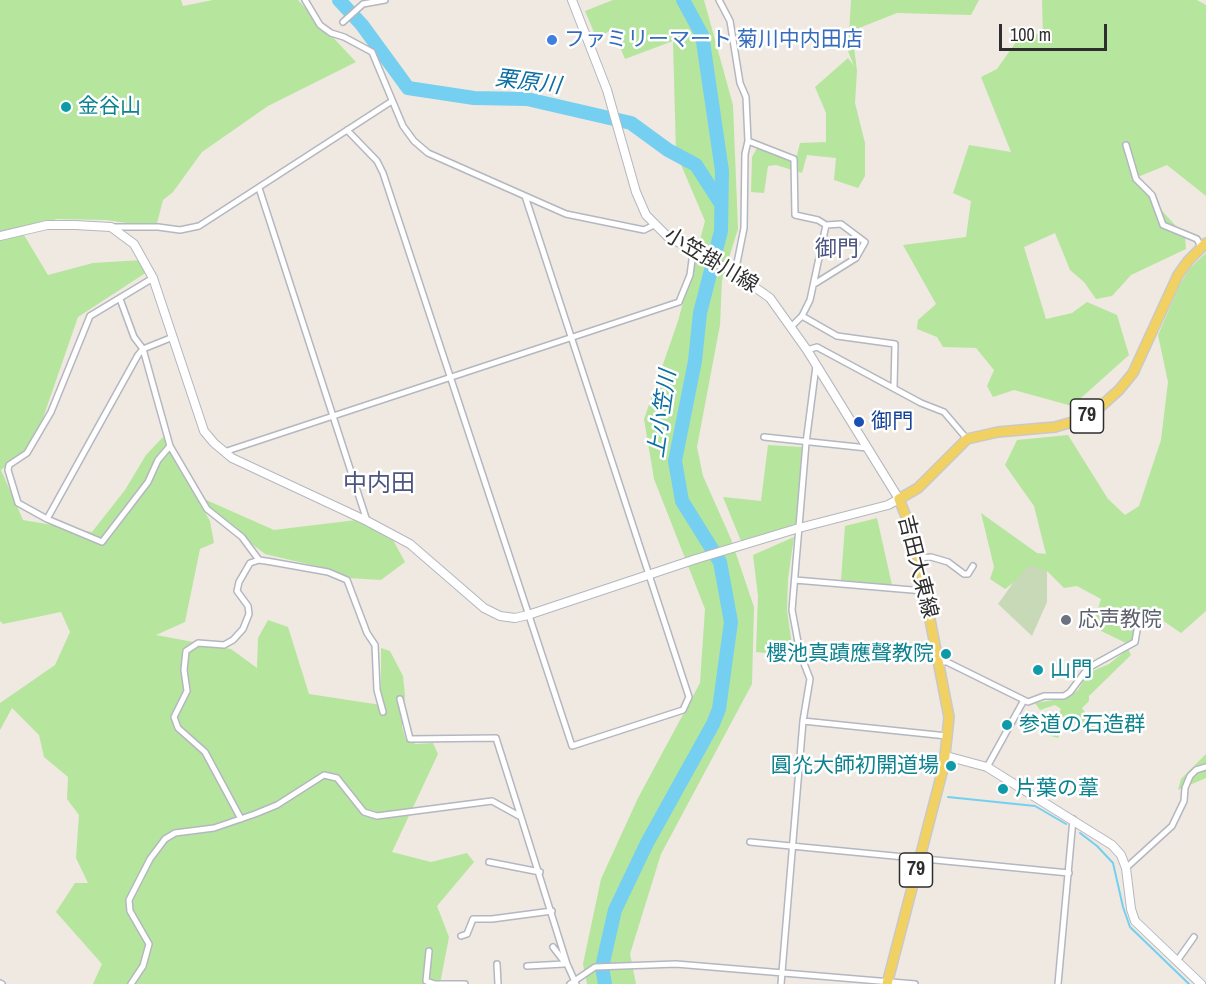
<!DOCTYPE html>
<meta charset="utf-8">
<style>
body{margin:0}
#map{position:relative;width:1206px;height:984px;overflow:hidden;background:#efe9e1;font-family:"Archivo Narrow",sans-serif}
canvas{display:block}
.scale{position:absolute;left:999px;top:24px;width:108px;height:27px;box-sizing:border-box;border:3px solid #2e2e2e;border-top:0;padding-left:8px;font-size:18px;line-height:21px;white-space:nowrap;color:#2e2e2e;-webkit-text-stroke:4px #fff;paint-order:stroke}
</style>
<div id="map">
<canvas width="1206" height="984"></canvas>
<div class="scale">100 m</div>
</div>
<script>
const g = document.querySelector('canvas').getContext('2d');
g.lineJoin = 'round';
function paint(path, color) { g.fillStyle = color; g.fill(path, 'evenodd'); }
const poly = rows => new Path2D(rows.map(r => 'M' + r).join(''));
function stroke(path, color, width, dash) { g.strokeStyle = color; g.lineWidth = width; g.lineCap = dash ? 'butt' : 'round'; g.setLineDash(dash || []); g.stroke(path); }
function label(font, color, halo, rows, align = 'center') {
  g.font = font + ' "Archivo Narrow","Noto Sans JP",sans-serif'; g.lineWidth = 5; g.setLineDash([]); g.textBaseline = 'middle'; g.strokeStyle = halo; g.fillStyle = color; for (const [text, x, y, turn = 0] of rows) {
    g.save(); g.translate(x, y); g.rotate((+turn || 0) * Math.PI / 180); g.textAlign = isNaN(turn) ? turn : align; if (halo) g.strokeText(text, 0, 0); g.fillText(text, 0, 0); g.restore();
  }
}
const green = poly([
 [0,0,181,0,183,6,213,0,298,0,356,62,268,106,202,152,173,192,163,200,157,223,134,224,106,220,56,219,24,235,48,275,93,263,142,260,147,272,78,317,43,418,26,450,1,470,23,520,92,532,125,490,146,455,163,437,210,521,214,543,200,549,185,622,156,635,231,649,257,668,258,638,268,620,288,627,309,694,381,705,381,648,390,651,403,676,405,696,402,727,406,740,416,744,433,743,438,754,392,852,431,862,467,853,474,862,437,906,449,937,440,984,93,984,102,964,56,912,75,883,88,883,76,858,79,815,67,799,68,777,44,757,39,735,12,708,0,730,0,703,55,665,70,632,61,612,3,624,0,621],
 [613,0,704,0,733,105,738,229,722,280,720,325,697,447,703,476,731,539,754,607,752,684,661,854,630,954,636,984,587,984,583,964,601,879,638,798,700,683,705,609,654,479,644,419,678,321,705,221,676,153,673,41,625,59,613,30,596,37,585,11],
 [851,0,979,0,971,15,897,13,859,28,854,47,857,71,855,103,865,143,865,176,858,188,834,180,836,158,807,155,802,173,776,165,768,166,764,193,751,192,752,157,757,148,791,158,797,155,800,143,826,142,826,113,815,87,848,58,854,66,848,51],
 [1042,0,1197,0,1206,5,1206,196,1167,165,1133,179,1185,236,1186,249,1131,275,1112,296,1096,299,1084,282,1070,270,1055,233,1024,247,1046,319,1072,313,1087,302,1117,315,1129,355,1072,406,1014,390,993,397,987,386,994,370,976,348,943,347,937,337,917,329,918,320,936,304,903,245,966,237,971,201,953,193,969,145,1011,152,981,77,997,69,1023,32,1043,35],
 [1206,253,1206,611,1181,633,1146,609,1136,639,1130,645,1093,627,1101,599,1077,586,1064,588,1047,571,1013,583,1005,589,990,579,994,567,981,513,1037,553,1046,554,1034,506,1005,465,1017,440,1068,435,1108,499,1125,515,1139,506,1161,440,1168,382,1158,335,1180,284,1190,268],
 [768,445,802,447,797,525,741,541,723,497,761,501],
 [204,499,274,530,356,520,393,540,405,562,381,580,348,578,333,570,265,554,219,519],
 [877,518,892,585,841,580,845,526],
 [794,537,788,579,787,610,793,652,775,654,756,652,758,596,753,555],
 [1128,649,1131,655,1089,696,1089,701,1082,708,1097,730,1093,733,1068,719,1058,738,1047,735,1045,725,1056,719,1061,709,1055,705,1040,710,1035,703,1066,698,1078,690,1088,673,1109,664],
 [1206,754,1206,778,1178,790,1181,779]
]);
const cemetery = poly([
 [1030,565,1047,571,1047,602,1032,636,998,604,1013,583]
]);
const stream = poly([
 [948,797,1035,806,1066,824],
 [1080,833,1097,846,1113,863,1123,907,1130,927,1189,984]
]);
const river = poly([
 [339,0,362,25,408,88,474,98,527,99,631,123,668,150,696,165,721,204],
 [605,984,602,967,615,910,647,843,713,724,719,709,731,622,720,562,682,501,675,461,695,361,700,313,721,231,722,171,702,35,683,0]
]);
const street = poly([
 [305,0,320,25,331,33,344,37,372,52,403,126,414,141,428,153,566,214,644,230,654,225],
 [719,0,730,21,740,83,746,97,748,141,745,154,744,228,735,273],
 [343,22,363,4,385,0],
 [347,130,377,161,383,173,572,746,683,710,689,697,525,196],
 [748,141,794,159,795,215,818,220,826,225,810,300,802,316,791,327],
 [1126,145,1136,179,1152,195,1163,225,1197,239,1201,247],
 [259,188,367,521],
 [111,227,158,227,180,230,199,226,392,101],
 [153,278,90,316,51,412,27,453,9,465,8,470,18,503,47,519,102,542,148,482,158,460,170,446],
 [816,283,856,258,865,242,841,224,826,225],
 [120,299,134,337,143,349,170,446,207,509,242,537,259,560],
 [802,316,837,336,895,344,894,387],
 [807,350,817,347,921,403,944,412,967,439],
 [764,437,867,448],
 [224,452,679,302,690,275,693,252],
 [47,519,138,355,143,349,173,337],
 [918,558,931,557,948,562,964,574,968,574,973,566],
 [795,580,924,591],
 [939,662,947,662,1028,702,1044,696,1064,696,1070,692,1088,668,1135,642,1140,613],
 [400,699,410,739,496,738,521,817],
 [803,721,947,736],
 [987,767,1024,700],
 [241,819,205,752,178,728,174,717,187,691,184,670,186,651,198,643,224,645,233,640,243,629,249,614,248,606,237,591,239,582,250,563,259,560,272,562,328,572,347,580,367,633,375,645,377,690,383,712],
 [750,842,1069,873],
 [489,862,540,872],
 [1126,868,1172,826,1184,801,1185,788,1190,776,1196,770,1206,767],
 [461,936,467,934,473,919,492,919,552,911],
 [553,947,566,964],
 [429,951,426,981,435,984,465,984],
 [1177,961,1194,937],
 [497,964,498,984],
 [527,966,564,964],
 [0,983,2,984],
 [131,984,143,966,149,944,130,911,129,900,150,859,165,839,175,833,214,828,255,814,277,805,324,775,337,778,364,812,377,816,492,801,521,817,567,964,576,984],
 [570,984,595,967,676,964,915,984],
 [781,984,803,721,810,679,800,653,792,610,806,443,816,366],
 [1058,984,1073,819]
]);
const secondary = poly([
 [0,236,47,225,75,225,111,227,134,244,153,278,204,431,214,443,232,458,367,521,410,544,484,608,500,616,515,618,528,615,696,559,799,528,888,505,899,499,807,350,770,298,735,273,667,236,646,215,636,192,607,90,572,0],
 [946,756,987,767,1112,845,1121,855,1126,868,1131,909,1135,921,1201,984]
]);
const primary = poly([
 [887,984,944,765,949,717,918,558,911,529,899,499,918,488,967,439,998,432,1055,427,1083,419,1099,408,1119,390,1133,373,1178,275,1188,261,1206,243]
]);
const markers = [
 [552,40,6,"#3f7fe0"],
 [66,107,6,"#0f9aa8"],
 [859,422,6,"#1a4fb4"],
 [1066,620,6,"#6b7280"],
 [946,654,6,"#0f9aa8"],
 [1038,670,6,"#0f9aa8"],
 [1007,725,6,"#0f9aa8"],
 [951,766,6,"#0f9aa8"],
 [1003,789,6,"#0f9aa8"]
];
const shields = [
 [1087,416,33],
 [916,870,33]
];
const shieldNames = [
 ["79",1087,416],
 ["79",916,870]
];
const shopNames = [
 ["ファミリーマート 菊川中内田店",564,40]
];
const cultureNames = [
 ["金谷山",78,107],
 ["櫻池真蹟應聲教院",934,654,"right"],
 ["山門",1050,670],
 ["参道の石造群",1019,725],
 ["圓灮大師初開道場",939,766,"right"],
 ["片葉の葦",1015,789]
];
const streetNames = [
 ["小笠掛川線",711,261,31],
 ["吉田大東線",917,567,76]
];
const transitNames = [
 ["御門",871,422]
];
const worshipNames = [
 ["応声教院",1078,620]
];
const waterNames = [
 ["栗原川",528,83,7],
 ["上小笠川",663,414,-82]
];
const neighbourhoodNames = [
 ["御門",837,250]
];
const quarterNames = [
 ["中内田",379,485]
];
paint(green, '#b6e59e');
paint(cemetery, '#c8d9b8');
stroke(stream, '#75cff0', 2);
stroke(river, '#75cff0', 14);
stroke(street, '#b4b7c1', 8);
stroke(secondary, '#b4b7c1', 10);
stroke(primary, '#c9c9c9', 12);
stroke(street, '#fff', 5);
stroke(secondary, '#fff', 8);
stroke(primary, '#f2d163', 9);
for (const [x, y, r, color] of markers) { const dot = new Path2D(); dot.arc(x, y, r, 0, 2 * Math.PI); g.fillStyle = color; g.fill(dot); stroke(dot, '#fff', 2); }
for (const [x, y, w] of shields) { const box = new Path2D(); box.roundRect(x - w / 2, y - 17, w, 34, 4.5); g.fillStyle = '#fff'; g.fill(box); stroke(box, '#2e2e2e', 1.5); }
label('bold 20px', '#2e2e2e', null, shieldNames);
label('21px', '#366cbe', '#fff', shopNames, 'left');
label('21px', '#0d838f', '#fff', cultureNames, 'left');
label('21px', '#2e2e2e', '#fff', streetNames);
label('21px', '#164399', '#fff', transitNames, 'left');
label('21px', '#5b616d', '#fff', worshipNames, 'left');
label('italic 22px', '#0d6fa3', '#fff', waterNames);
label('22px', '#4d5680', '#fff', neighbourhoodNames);
label('24px', '#4d5680', '#fff', quarterNames);
</script>
